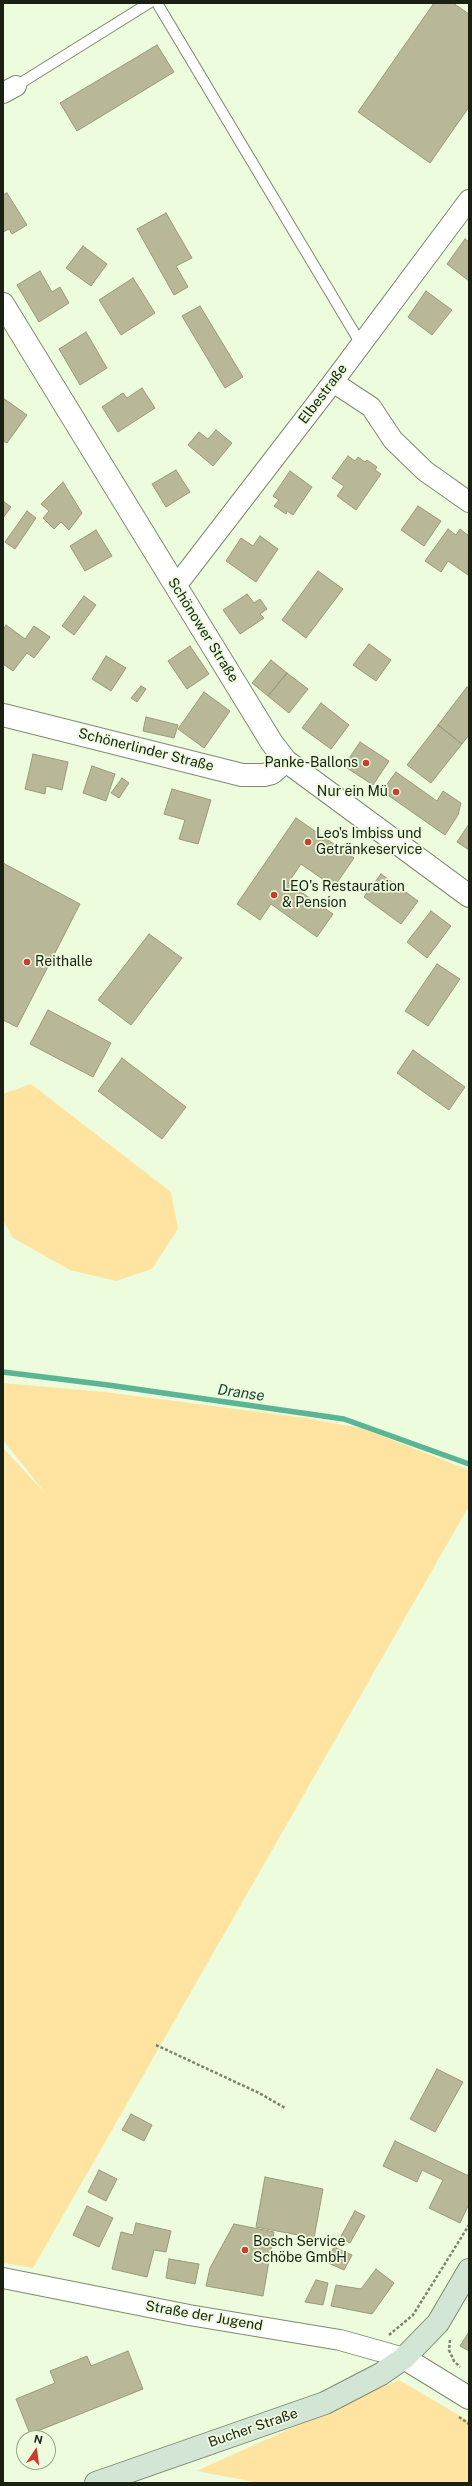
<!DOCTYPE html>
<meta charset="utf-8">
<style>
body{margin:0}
#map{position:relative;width:472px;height:2486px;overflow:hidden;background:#edfcdc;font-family:"Public Sans",sans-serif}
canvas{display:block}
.frame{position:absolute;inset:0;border:4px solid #1b2014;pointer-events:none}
.north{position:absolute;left:16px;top:2430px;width:40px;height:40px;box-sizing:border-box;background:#edfcdc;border:1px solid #99a48c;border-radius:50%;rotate:13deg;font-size:11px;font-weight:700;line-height:16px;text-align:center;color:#1b2014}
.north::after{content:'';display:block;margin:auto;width:14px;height:18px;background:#c93c2e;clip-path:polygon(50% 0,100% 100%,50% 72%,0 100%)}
</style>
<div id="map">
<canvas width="472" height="2486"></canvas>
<div class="frame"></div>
<div class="north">N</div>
</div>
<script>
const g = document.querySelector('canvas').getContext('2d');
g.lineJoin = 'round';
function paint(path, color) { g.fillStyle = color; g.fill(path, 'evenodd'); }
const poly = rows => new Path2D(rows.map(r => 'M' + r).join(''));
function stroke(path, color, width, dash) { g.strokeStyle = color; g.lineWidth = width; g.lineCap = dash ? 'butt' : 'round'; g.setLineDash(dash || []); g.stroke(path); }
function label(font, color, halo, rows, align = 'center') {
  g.font = font + ' "Public Sans",sans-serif'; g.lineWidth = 3.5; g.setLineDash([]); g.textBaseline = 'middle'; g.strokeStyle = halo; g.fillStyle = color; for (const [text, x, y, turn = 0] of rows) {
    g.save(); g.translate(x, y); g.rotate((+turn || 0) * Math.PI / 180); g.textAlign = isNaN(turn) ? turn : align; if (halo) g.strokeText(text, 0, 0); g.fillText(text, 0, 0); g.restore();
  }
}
const green = poly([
 [31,1084,171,1192,178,1229,152,1269,116,1281,70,1270,13,1238,3,1220,3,1094],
 [3,1383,105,1392,306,1418,361,1428,469,1470,469,1506,33,2268,3,2263,3,1448,46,1494,3,1440],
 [399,2380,469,2421,469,2483,260,2483,196,2471]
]);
const stream = poly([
 [3,1372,108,1385,344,1419,469,1464]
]);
const building = poly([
 [434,3,453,3,469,14,469,107,430,163,358,112,434,3],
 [157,45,174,72,77,131,60,103,157,45],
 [7,193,27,225,12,234,9,229,3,232,3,195,7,193],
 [166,213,192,258,176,266,188,287,174,295,137,229,166,213],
 [465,239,469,242,469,281,447,264,465,239],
 [83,246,107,264,91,286,66,268,83,246],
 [40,271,52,292,60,287,69,303,39,322,17,285,40,271],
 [133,278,155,313,121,335,99,300,133,278],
 [426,291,452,310,432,335,408,317,426,291],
 [200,306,243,377,225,388,182,316,200,306],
 [86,332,107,368,80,385,59,349,86,332],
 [142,388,155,408,118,432,102,407,123,393,127,398,142,388],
 [3,398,27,415,7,443,3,441,3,398],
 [216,430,232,443,213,466,188,445,199,432,208,439,216,430],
 [348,456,355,461,358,457,365,462,367,460,377,467,375,470,381,474,356,510,337,496,344,486,332,478,348,456],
 [176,470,190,492,166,507,152,484,176,470],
 [290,471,312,487,293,515,287,511,286,514,274,506,279,500,273,496,290,471],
 [63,482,82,513,69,530,61,522,54,529,43,518,49,511,41,504,63,482],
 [3,501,11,507,3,518,3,501],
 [418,506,441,521,424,546,401,530,418,506],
 [27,511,36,518,15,549,5,542,27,511],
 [448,529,456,535,460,529,469,536,468,575,448,561,441,572,425,561,448,529],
 [96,530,112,556,85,571,70,546,96,530],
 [260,536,278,549,256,582,226,561,241,538,253,546,260,536],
 [318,571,343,589,306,638,282,620,318,571],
 [247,594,254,603,260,599,267,609,260,614,264,618,240,634,223,610,247,594],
 [84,596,96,605,74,635,62,626,84,596],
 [6,625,25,639,34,626,50,637,34,658,27,653,13,671,3,664,3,630,6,625],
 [369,644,391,660,376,681,353,665,369,644],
 [190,646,209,674,187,689,168,661,190,646],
 [106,656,126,668,111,691,92,679,106,656],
 [271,660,287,673,268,696,252,683,271,660],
 [287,673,308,689,289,713,268,696,287,673],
 [141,686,146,689,137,702,131,698,141,686],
 [467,687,469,689,469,735,462,744,438,725,467,687],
 [204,692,230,711,204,748,178,729,204,692],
 [321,703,349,725,331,749,302,728,321,703],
 [146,717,178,725,174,738,143,731,146,717],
 [438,725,462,744,431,783,407,765,438,725],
 [360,742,389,761,373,785,344,766,360,742],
 [33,754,68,762,62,790,46,786,45,794,25,789,33,754],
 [92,766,115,774,106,801,83,793,92,766],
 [396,772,437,801,443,791,461,803,458,815,445,835,382,791,396,772],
 [122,778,129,783,119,798,111,793,122,778],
 [172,789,211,800,198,844,179,839,185,820,164,814,172,789],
 [296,818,354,858,334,887,301,864,288,883,333,914,317,937,271,904,260,920,237,904,296,818],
 [469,824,469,850,457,842,469,824],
 [3,863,80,904,17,1027,3,1020,3,863],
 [381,874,418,901,401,924,364,897,381,874],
 [431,911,451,926,427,958,407,942,431,911],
 [149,934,182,958,131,1025,98,1000,149,934],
 [437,964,460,979,428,1026,405,1011,437,964],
 [48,1010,111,1043,93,1077,30,1044,48,1010],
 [413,1050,465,1087,449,1110,397,1073,413,1050],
 [122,1058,186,1107,162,1139,98,1091,122,1058],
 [437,2069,463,2082,435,2132,410,2119,437,2069],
 [131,2114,152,2125,144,2141,122,2130,131,2114],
 [395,2141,469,2176,469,2204,460,2223,429,2208,443,2180,422,2170,417,2182,383,2166,395,2141],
 [99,2170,117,2179,106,2201,88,2192,99,2170],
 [265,2177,323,2189,314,2238,256,2227,265,2177],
 [87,2206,113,2218,99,2247,73,2235,87,2206],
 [355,2211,365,2216,350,2243,340,2238,355,2211],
 [136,2223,171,2231,166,2252,154,2250,147,2277,112,2269,121,2232,133,2235,136,2223],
 [234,2224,274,2232,263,2296,206,2286,210,2268,234,2224],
 [334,2247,352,2255,344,2270,326,2262,334,2247],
 [169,2259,199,2264,195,2284,166,2278,169,2259],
 [376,2269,394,2283,372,2314,331,2306,336,2285,361,2289,376,2269],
 [316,2280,328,2283,323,2305,305,2302,316,2280],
 [469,2332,469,2351,460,2346,469,2332],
 [128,2351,143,2389,30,2434,16,2399,55,2383,50,2371,87,2356,91,2366,128,2351]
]);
const path = poly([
 [156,2045,259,2093,285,2108],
 [389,2335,413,2315,469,2225],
 [450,2340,449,2350,454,2361,460,2367],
 [459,2417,469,2424]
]);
const service = poly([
 [157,3,361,344],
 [16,86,149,3]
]);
const minor = poly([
 [3,93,16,86],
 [333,382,371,407,393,440,425,471,469,502],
 [176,586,333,382,469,200],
 [3,2278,189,2315,340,2340,404,2358]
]);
const tertiary = poly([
 [3,304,272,743,286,761,469,896],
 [3,715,242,775,264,775,272,773,286,761],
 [404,2358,469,2398]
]);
const secondary = poly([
 [96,2483,325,2403,381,2374,404,2358,438,2323,469,2270]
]);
const markers = [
 [366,763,4,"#c93c2e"],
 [396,792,4,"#c93c2e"],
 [308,842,4,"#c93c2e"],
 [274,895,4,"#c93c2e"],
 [27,962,4,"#c93c2e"],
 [245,2250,4,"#c93c2e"]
];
const streetNames = [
 ["Elbestraße",323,394,-53],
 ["Schönower Straße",203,630,58],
 ["Schönerlinder Straße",146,750,14],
 ["Straße der Jugend",204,2316,10],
 ["Bucher Straße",253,2428,-19]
];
const poiNames = [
 ["Panke-Ballons",358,763,"right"],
 ["Nur ein Mü",388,792,"right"],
 ["Leo's Imbiss und",316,834],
 ["Getränkeservice",316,850],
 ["LEO's Restauration",282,887],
 ["& Pension",282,903],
 ["Reithalle",35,962],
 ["Bosch Service",253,2242],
 ["Schöbe GmbH",253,2258]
];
const waterNames = [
 ["Dranse",241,1393,8]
];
paint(green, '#ffe4a1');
stroke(stream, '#5bb594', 5.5);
paint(building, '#b8b898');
stroke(building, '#999a7a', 1);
stroke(service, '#7e8b6f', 12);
stroke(minor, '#7e8b6f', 22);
stroke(tertiary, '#7e8b6f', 24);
stroke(secondary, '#7e8b6f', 24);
stroke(path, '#7b846f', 2.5, [3, 2]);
stroke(service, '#fff', 10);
stroke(minor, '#fff', 20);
stroke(tertiary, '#fff', 22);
stroke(secondary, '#d3e6d6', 22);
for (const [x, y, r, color] of markers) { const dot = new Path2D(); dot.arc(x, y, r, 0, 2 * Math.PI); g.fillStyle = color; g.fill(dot); stroke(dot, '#edfcdc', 1.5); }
label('14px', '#1b2014', '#edfcdc', streetNames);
label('14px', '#1b2014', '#edfcdc', poiNames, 'left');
label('italic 15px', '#1d4537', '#edfcdc', waterNames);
</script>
